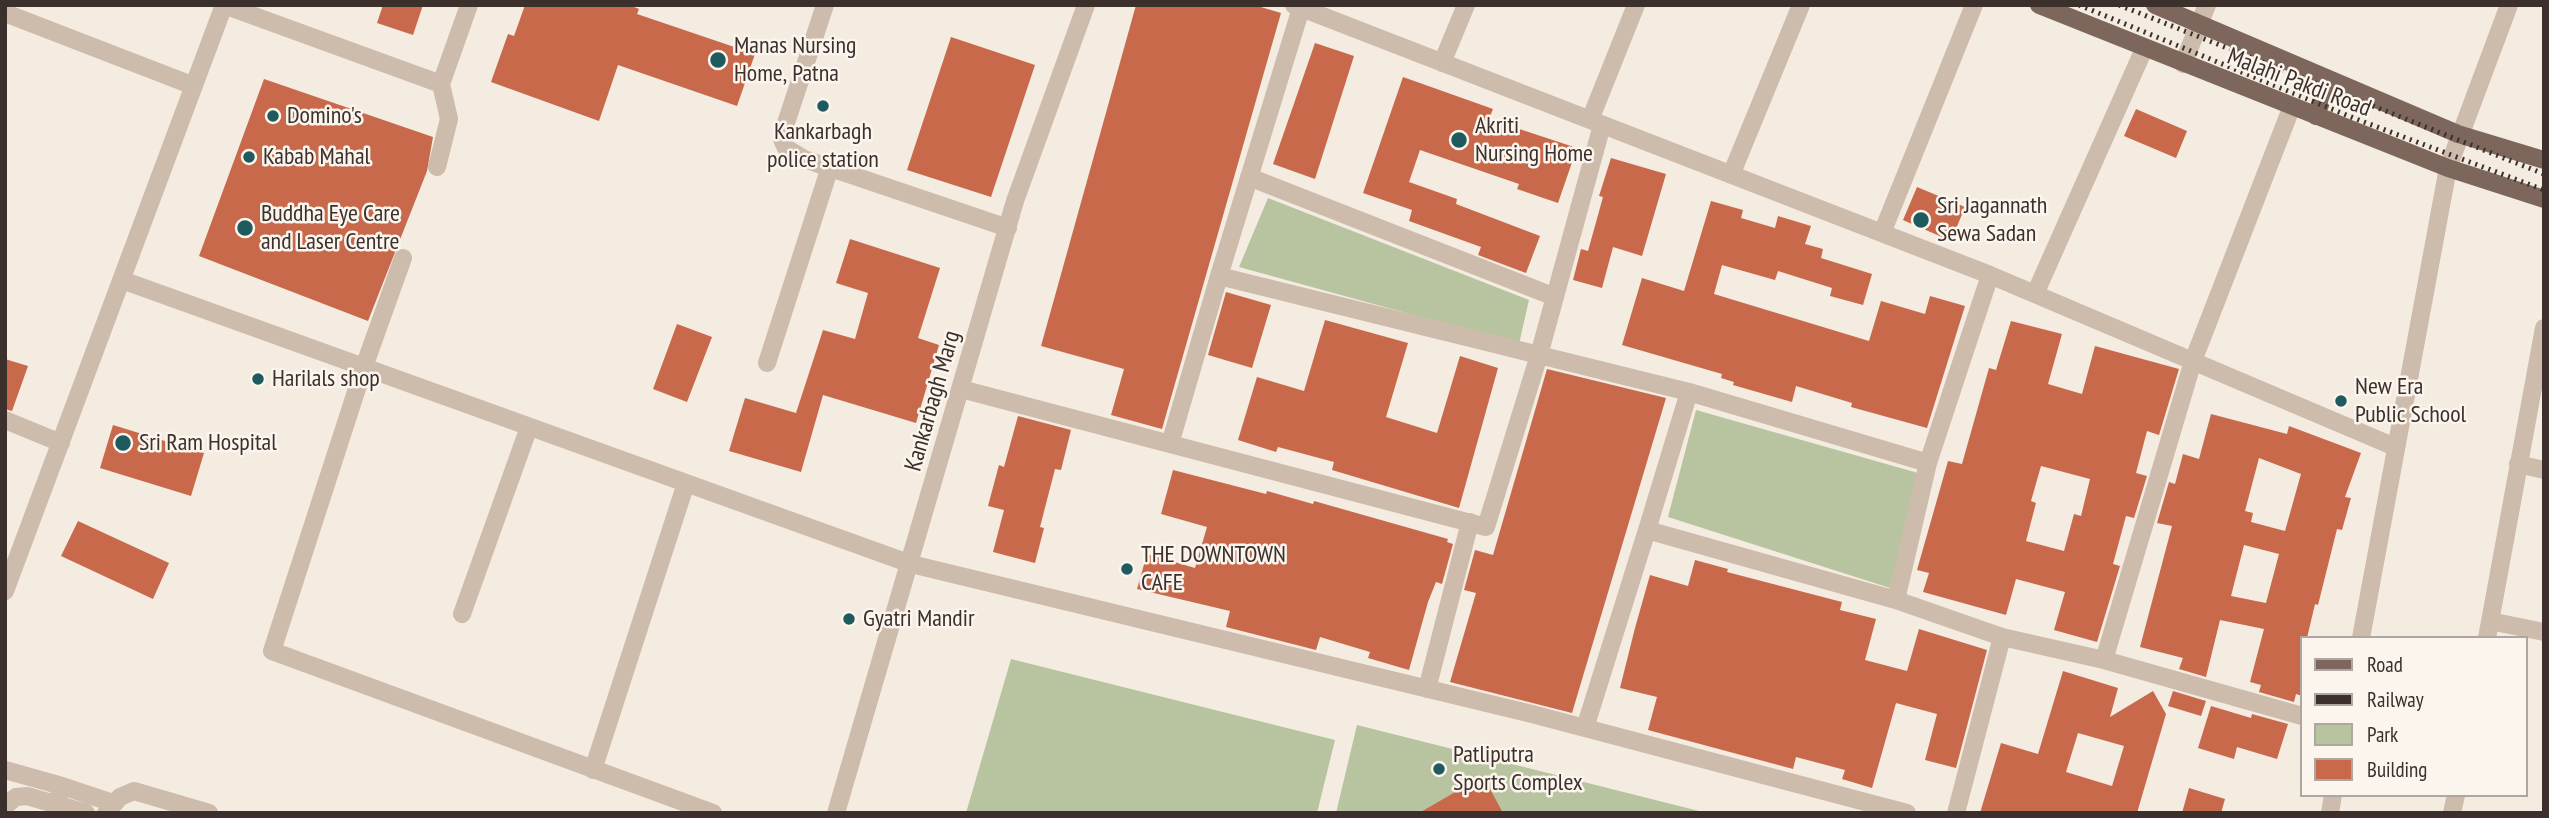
<!DOCTYPE html>
<style>
body{margin:0}
#map{position:relative;width:2549px;height:818px;overflow:hidden;background:#f4ebe1;font-family:"PT Sans Narrow",sans-serif}
canvas{display:block}
.frame{position:absolute;inset:0;border:7px solid #3b302b;pointer-events:none}
.legend{position:absolute;left:2300px;top:636px;width:228px;height:161px;box-sizing:border-box;background:#fbf5ee;border:2px solid #aea6a0;margin:0;padding:9px 12px;list-style:none;font-size:21px;color:#3b302b}
.legend li{display:flex;align-items:center;gap:14px;height:35px}
.legend b{width:35px;border:2px solid #aea6a0}
</style>
<div id="map">
<canvas width="2549" height="818"></canvas>
<div class="frame"></div>
<ul class="legend">
<li><b style="height:9px;background:#7d675c"></b>Road</li>
<li><b style="height:9px;background:#3b302b"></b>Railway</li>
<li><b style="height:19px;background:#b8c4a0"></b>Park</li>
<li><b style="height:19px;background:#c8694b"></b>Building</li>
</ul>
</div>
<script>
const g = document.querySelector('canvas').getContext('2d');
g.lineJoin = 'round';
function paint(path, color) { g.fillStyle = color; g.fill(path, 'evenodd'); }
const poly = rows => new Path2D(rows.map(r => 'M' + r).join(''));
function stroke(path, color, width, dash) { g.strokeStyle = color; g.lineWidth = width; g.lineCap = dash ? 'butt' : 'round'; g.setLineDash(dash || []); g.stroke(path); }
function label(font, color, halo, rows, align = 'center') {
  g.font = font + ' "PT Sans Narrow",sans-serif'; g.lineWidth = 5; g.setLineDash([]); g.textBaseline = 'middle'; g.strokeStyle = halo; g.fillStyle = color; for (const [text, x, y, turn = 0] of rows) {
    g.save(); g.translate(x, y); g.rotate((+turn || 0) * Math.PI / 180); g.textAlign = isNaN(turn) ? turn : align; if (halo) g.strokeText(text, 0, 0); g.fillText(text, 0, 0); g.restore();
  }
}
const green = poly([
 [1268,198,1529,300,1519,344,1239,267],
 [1696,410,1918,473,1890,588,1668,517],
 [1011,659,1335,740,1317,813,966,813],
 [1357,725,1707,813,1336,813]
]);
const building = poly([
 [383,5,423,5,413,35,377,23],
 [525,5,629,5,639,9,637,14,755,54,737,106,618,65,599,121,491,82,508,34,514,36],
 [1136,5,1254,5,1281,13,1162,429,1111,415,1124,369,1041,346],
 [951,37,1035,65,991,197,907,170],
 [1315,43,1354,56,1315,179,1273,164],
 [1403,77,1493,109,1489,119,1577,148,1558,203,1517,189,1519,184,1420,150,1409,182,1457,199,1456,204,1540,236,1526,273,1478,255,1481,247,1409,221,1412,210,1363,193],
 [264,79,433,137,427,171,368,321,199,256],
 [2136,109,2187,131,2176,158,2124,136],
 [1611,158,1666,174,1642,256,1613,247,1602,288,1573,280,1581,249,1588,251,1603,197,1599,196],
 [1917,187,1965,207,1951,241,1903,220],
 [1711,201,1743,210,1741,218,1775,228,1778,216,1811,226,1805,244,1823,249,1821,258,1872,274,1863,305,1830,296,1832,288,1778,271,1775,280,1722,265,1714,294,1869,341,1881,301,1925,314,1930,296,1965,306,1927,428,1851,407,1852,403,1796,386,1792,402,1733,385,1734,382,1721,378,1722,374,1622,345,1642,278,1684,291],
 [850,239,940,268,918,338,939,345,916,423,823,395,801,472,729,451,745,398,796,413,823,330,855,339,868,293,836,283],
 [1226,292,1271,305,1252,368,1208,355],
 [1325,320,1408,343,1386,417,1437,433,1460,356,1498,368,1459,508,1332,470,1334,462,1278,447,1276,452,1238,440,1257,377,1304,391],
 [2011,321,2062,334,2048,384,2082,394,2095,346,2179,369,2159,435,2147,431,2136,473,2147,476,2134,518,2126,516,2113,564,2120,566,2097,642,2054,630,2065,592,2016,579,2006,615,1923,592,1929,573,1917,570,1948,461,1962,464,1989,368,1996,370],
 [2041,466,2090,479,2081,516,2074,514,2064,551,2026,541,2036,503,2031,501],
 [677,324,712,337,687,402,653,389],
 [5,359,28,366,12,411,5,409],
 [1547,369,1666,398,1572,713,1450,682,1476,593,1464,590,1475,550,1493,555],
 [2211,414,2287,434,2289,426,2361,453,2345,497,2351,498,2342,530,2337,529,2318,605,2315,604,2307,638,2302,638,2302,696,2296,694,2294,702,2259,692,2261,685,2250,682,2264,629,2220,620,2206,677,2179,669,2183,658,2140,647,2172,526,2157,523,2169,482,2175,484,2183,454,2199,459],
 [2259,458,2301,474,2285,531,2251,522,2253,513,2245,511],
 [2244,545,2279,554,2266,603,2231,596],
 [1018,416,1071,430,1061,470,1055,469,1040,527,1044,528,1035,563,993,552,1004,510,988,506,999,465,1004,467],
 [113,425,204,453,191,496,100,468],
 [1173,470,1266,494,1267,491,1313,504,1314,501,1448,539,1447,542,1453,544,1442,584,1436,582,1428,602,1409,670,1368,658,1370,652,1320,637,1316,650,1226,627,1230,611,1137,589,1147,554,1195,568,1207,527,1161,514],
 [78,521,169,563,153,599,61,556],
 [1695,560,1728,569,1727,572,1842,602,1840,610,1876,619,1865,660,1907,671,1919,629,1987,650,1956,768,1925,760,1937,714,1896,703,1872,788,1842,779,1845,770,1796,757,1793,769,1648,730,1657,697,1620,688,1635,628,1650,575,1688,586],
 [2063,671,2118,688,2110,717,2153,691,2166,714,2137,813,1980,813,2001,743,2038,754],
 [2078,733,2124,746,2112,786,2066,772],
 [2173,691,2206,701,2201,716,2168,706],
 [2211,706,2251,718,2252,714,2288,724,2277,759,2237,747,2234,759,2198,748],
 [1483,776,1503,813,1419,813],
 [2189,788,2225,799,2221,813,2182,813]
]);
const minor = poly([
 [224,5,441,84],
 [825,5,784,129,782,139,786,148,804,159,1008,228],
 [1294,5,1990,275,2395,447],
 [1302,5,1219,276,1689,392],
 [5,13,194,86],
 [1442,63,1466,5],
 [2183,64,2207,5],
 [1590,120,1636,5],
 [437,167,449,119,441,84,469,5],
 [1731,175,1801,5],
 [1249,177,1555,297],
 [1882,233,1974,5],
 [403,258,364,367,272,651,713,813],
 [122,280,911,564,1532,714,1907,813],
 [2035,294,2144,49],
 [767,363,830,167],
 [961,389,1486,527,1539,355,1602,125],
 [5,420,61,443],
 [1170,444,1219,276],
 [1928,463,1990,275],
 [2518,464,2544,470],
 [5,591,224,5],
 [1896,600,1928,463,1689,392,1647,530,1896,600,2002,637,2104,660,2302,716],
 [462,614,529,427],
 [2490,621,2544,632],
 [2361,638,2448,168,2509,5],
 [2487,638,2544,328],
 [2104,660,2193,361,2292,106],
 [1427,689,1470,522],
 [1585,728,1647,530],
 [5,770,62,786],
 [593,770,686,483],
 [56,804,62,786,113,803],
 [5,806,16,797,27,796,86,813],
 [106,813,120,797,134,791,209,813],
 [836,813,1015,201,1086,5],
 [1956,813,2002,637],
 [2330,813,2333,795],
 [2452,813,2456,795]
]);
const major = poly([
 [2039,5,2448,168,2544,199],
 [2155,5,2458,134,2544,160],
 [2316,116,2329,79]
]);
const rail = poly([
 [2079,5,2356,119,2544,190],
 [2119,5,2544,174]
]);
const markers = [
 [718,60,9,"#1f5a5e"],
 [823,106,7,"#1f5a5e"],
 [273,116,7,"#1f5a5e"],
 [1459,140,9,"#1f5a5e"],
 [249,157,7,"#1f5a5e"],
 [1921,220,9,"#1f5a5e"],
 [245,228,9,"#1f5a5e"],
 [258,379,7,"#1f5a5e"],
 [2341,401,7,"#1f5a5e"],
 [123,443,9,"#1f5a5e"],
 [1127,569,7,"#1f5a5e"],
 [849,619,7,"#1f5a5e"],
 [1439,769,7,"#1f5a5e"]
];
const poiNames = [
 ["Manas Nursing",734,46],
 ["Home, Patna",734,74],
 ["Domino's",287,116],
 ["Akriti",1475,126],
 ["Nursing Home",1475,154],
 ["Kankarbagh",823,132,"center"],
 ["police station",823,160,"center"],
 ["Kabab Mahal",263,157],
 ["Sri Jagannath",1937,206],
 ["Sewa Sadan",1937,234],
 ["Buddha Eye Care",261,214],
 ["and Laser Centre",261,242],
 ["Harilals shop",272,379],
 ["New Era",2355,387],
 ["Public School",2355,415],
 ["Sri Ram Hospital",139,443],
 ["THE DOWNTOWN",1141,555],
 ["CAFE",1141,583],
 ["Gyatri Mandir",863,619],
 ["Patliputra",1453,755],
 ["Sports Complex",1453,783]
];
const streetNames = [
 ["Malahi Pakdi Road",2299,83,21],
 ["Kankarbagh Marg",933,401,-74]
];
paint(green, '#b8c4a0');
paint(building, '#c8694b');
stroke(minor, '#cdbbac', 18);
stroke(major, '#7d675c', 18);
stroke(rail, '#3b302b', 5, [2, 5]);
for (const [x, y, r, color] of markers) { const dot = new Path2D(); dot.arc(x, y, r, 0, 2 * Math.PI); g.fillStyle = color; g.fill(dot); stroke(dot, '#fbf5ee', 2.5); }
label('24px', '#3b302b', '#fbf5ee', poiNames, 'left');
label('24px', '#3b302b', '#fbf5ee', streetNames);
</script>
